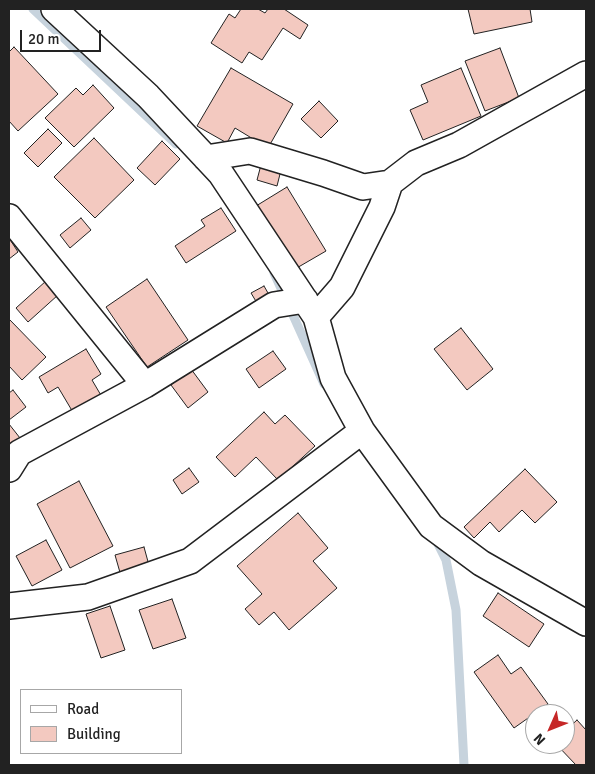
<!DOCTYPE html>
<style>
body{margin:0}
#map{position:relative;width:595px;height:774px;overflow:hidden;background:#fff;font-family:Signika,sans-serif}
canvas{display:block}
.frame{position:absolute;inset:0;border:10px solid #222;pointer-events:none}
.legend{position:absolute;left:20px;top:689px;width:162px;height:65px;box-sizing:border-box;background:#fff;border:1px solid #a7a7a7;margin:0;padding:6px 9px;list-style:none;font-size:15px;color:#222}
.legend li{display:flex;align-items:center;gap:10px;height:25px}
.legend b{width:25px;border:1px solid #a7a7a7}
.north{position:absolute;left:525px;top:704px;width:50px;height:50px;box-sizing:border-box;background:#fff;border:1px solid #a7a7a7;border-radius:50%;rotate:226deg;font-size:14px;font-weight:700;line-height:20px;text-align:center;color:#222}
.north::after{content:'';display:block;margin:auto;width:18px;height:22px;background:#c62828;clip-path:polygon(50% 0,100% 100%,50% 72%,0 100%)}
.scale{position:absolute;left:20px;top:30px;width:81px;height:22px;box-sizing:border-box;border:2px solid #222;border-top:0;padding-left:6px;font-size:15px;line-height:18px;white-space:nowrap;color:#222;-webkit-text-stroke:4px #fff;paint-order:stroke}
</style>
<div id="map">
<canvas width="595" height="774"></canvas>
<div class="frame"></div>
<ul class="legend">
<li><b style="height:6px;background:#fff"></b>Road</li>
<li><b style="height:14px;background:#f3c9c0"></b>Building</li>
</ul>
<div class="north">N</div>
<div class="scale">20 m</div>
</div>
<script>
const g = document.querySelector('canvas').getContext('2d');
g.lineJoin = 'round';
const poly = rows => new Path2D(rows.map(r => 'M' + r).join(''));
function stroke(path, color, width, dash) { g.strokeStyle = color; g.lineWidth = width; g.lineCap = dash ? 'butt' : 'round'; g.setLineDash(dash || []); g.stroke(path); }
function paint(path, color) { g.fillStyle = color; g.fill(path, 'evenodd'); }
const stream = poly([
 [33,9,176,144],
 [274,273,324,384],
 [435,538,446,560,456,610,464,765]
]);
const building = poly([
 [241,9,258,9,265,13,268,9,284,9,308,25,300,39,283,28,262,60,249,52,242,63,211,43,229,14,235,18,241,9],
 [468,9,530,9,532,22,474,34,468,9],
 [14,47,58,94,18,131,9,121,9,52,14,47],
 [500,48,519,98,485,111,465,61,500,48],
 [231,68,293,104,268,148,235,128,227,143,197,126,231,68],
 [461,68,481,116,423,140,410,110,428,102,421,85,461,68],
 [93,85,114,108,74,147,45,118,76,88,83,95,93,85],
 [319,101,338,121,321,138,301,119,319,101],
 [48,129,62,143,38,167,24,153,48,129],
 [94,138,134,180,95,218,54,177,94,138],
 [162,141,180,159,155,185,137,168,162,141],
 [261,165,281,170,277,186,257,180,261,165],
 [287,187,326,251,295,269,256,206,287,187],
 [221,208,236,231,186,263,175,246,205,226,201,220,221,208],
 [81,218,91,230,70,248,60,235,81,218],
 [9,238,18,252,9,259,9,238],
 [147,279,188,340,147,367,106,307,147,279],
 [46,281,58,295,28,322,16,308,46,281],
 [264,286,272,300,260,308,251,293,264,286],
 [9,319,46,357,22,380,9,366,9,319],
 [461,328,493,369,467,390,434,349,461,328],
 [86,349,101,374,92,380,102,397,74,414,58,387,48,393,39,377,86,349],
 [273,351,286,369,259,388,246,369,273,351],
 [191,369,208,392,188,408,171,385,191,369],
 [13,390,26,407,9,420,9,393,13,390],
 [264,412,275,424,285,415,315,446,278,480,256,457,235,477,216,457,264,412],
 [9,424,20,438,9,447,9,424],
 [189,468,199,482,182,494,173,480,189,468],
 [525,469,557,502,535,523,522,510,499,532,490,522,474,538,464,527,525,469],
 [79,481,113,546,70,568,37,504,79,481],
 [298,513,328,548,313,561,337,588,289,630,274,612,259,625,245,609,262,594,237,566,298,513],
 [46,540,62,570,32,586,16,556,46,540],
 [144,547,150,569,121,576,115,555,144,547],
 [498,593,544,624,529,647,483,616,498,593],
 [172,599,186,638,153,649,139,610,172,599],
 [110,606,125,650,101,658,86,614,110,606],
 [498,655,511,674,521,667,548,704,514,728,474,672,498,655],
 [577,720,586,730,586,765,576,765,556,744,565,744,565,731,577,720]
]);
const minor = poly([
 [54,9,148,96,221,174,316,317,333,378,362,431,431,526,481,563,586,623],
 [206,158,250,151,323,173,363,187,390,183],
 [9,217,145,385],
 [316,317,342,287,382,207,390,183,416,163,459,145,586,74],
 [9,469,19,453,145,385,274,305,305,300],
 [9,606,88,597,190,561,362,431]
]);
stroke(stream, '#c7d3dd', 9);
paint(building, '#f3c9c0');
stroke(building, '#222', 1);
stroke(minor, '#222', 28);
stroke(minor, '#fff', 25);
</script>
